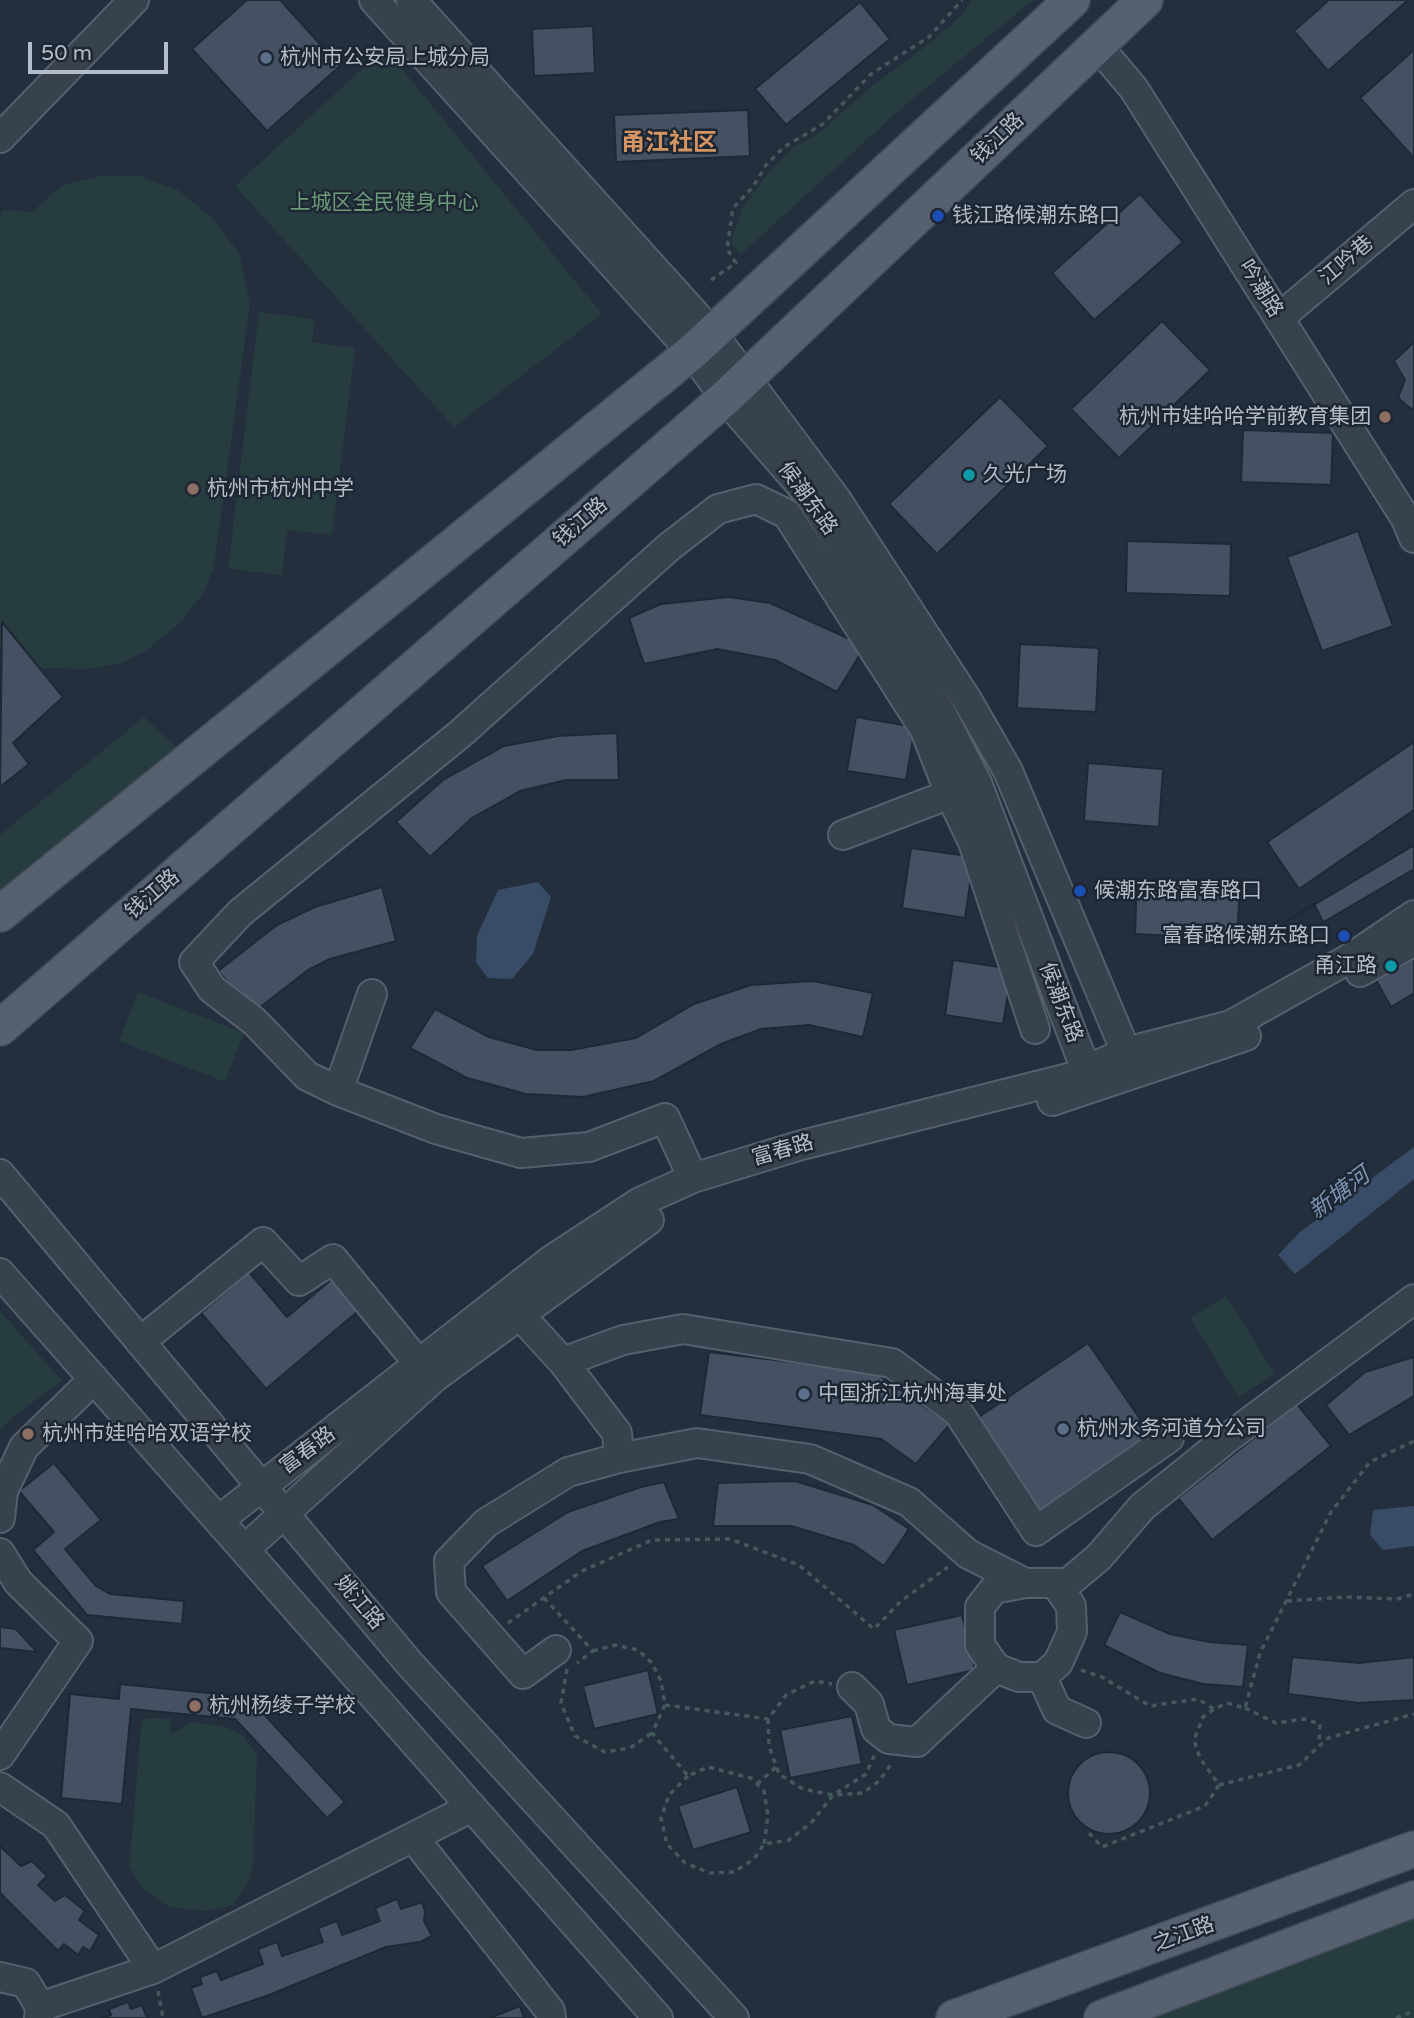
<!DOCTYPE html>
<meta charset="utf-8">
<style>
body{margin:0}
#map{position:relative;width:1414px;height:2018px;overflow:hidden;background:#242f3e;font-family:"Varela Round",sans-serif}
canvas{display:block}
.scale{position:absolute;left:28px;top:42px;width:140px;height:32px;box-sizing:border-box;border:4px solid #b4bcc9;border-top:0;padding-left:9px;font-size:21px;line-height:24px;white-space:nowrap;color:#b4bcc9;-webkit-text-stroke:5px #1d2633;paint-order:stroke}
</style>
<div id="map">
<canvas width="1414" height="2018"></canvas>
<div class="scale">50 m</div>
</div>
<script>
const g = document.querySelector('canvas').getContext('2d');
g.lineJoin = 'round';
function paint(path, color) { g.fillStyle = color; g.fill(path, 'evenodd'); }
const poly = rows => new Path2D(rows.map(r => 'M' + r).join(''));
function stroke(path, color, width, dash) { g.strokeStyle = color; g.lineWidth = width; g.lineCap = dash ? 'butt' : 'round'; g.setLineDash(dash || []); g.stroke(path); }
function label(font, color, halo, rows, align = 'center') {
  g.font = font + ' "Varela Round","Noto Sans SC",sans-serif'; g.lineWidth = 5; g.setLineDash([]); g.textBaseline = 'middle'; g.strokeStyle = halo; g.fillStyle = color; for (const [text, x, y, turn = 0] of rows) {
    g.save(); g.translate(x, y); g.rotate((+turn || 0) * Math.PI / 180); g.textAlign = isNaN(turn) ? turn : align; if (halo) g.strokeText(text, 0, 0); g.fillText(text, 0, 0); g.restore();
  }
}
const green = poly([
 [972,0,1033,0,903,107,741,254,731,243,742,208,768,174,792,148,817,135,873,85,925,47,958,19],
 [385,48,602,314,454,427,235,186],
 [101,176,140,176,179,191,211,217,239,253,250,303,214,566,204,592,182,621,147,650,120,664,87,669,39,668,0,648,0,222,2,210,32,212,63,185],
 [259,312,315,319,312,342,355,348,332,535,287,530,282,575,228,569],
 [144,717,184,755,0,912,0,835],
 [138,992,244,1033,225,1082,119,1041],
 [1226,1296,1275,1374,1239,1397,1190,1318],
 [0,1311,62,1381,16,1414,0,1431],
 [142,1718,171,1719,170,1734,194,1722,226,1727,243,1736,257,1755,253,1865,248,1883,233,1905,203,1911,169,1907,144,1890,129,1867],
 [1414,1915,1414,2018,1149,2018]
]);
const water = poly([
 [538,882,551,897,533,954,512,979,488,978,476,962,477,936,498,890],
 [1414,1147,1414,1179,1295,1274,1278,1255,1300,1232],
 [1414,1506,1414,1546,1383,1550,1370,1535,1373,1510]
]);
const building = poly([
 [247,0,280,0,340,66,267,131,192,49,247,0],
 [1329,0,1408,0,1328,71,1294,31,1329,0],
 [860,2,890,39,786,125,755,89,860,2],
 [593,26,595,73,534,76,532,29,593,26],
 [1414,50,1414,156,1413,157,1360,98,1414,50],
 [748,110,750,156,616,162,614,115,748,110],
 [1140,194,1183,242,1094,320,1052,273,1140,194],
 [1162,321,1210,370,1119,458,1071,409,1162,321],
 [1414,342,1414,408,1411,409,1398,398,1405,380,1394,361,1414,342],
 [1000,397,1048,446,937,554,889,504,1000,397],
 [1243,430,1333,433,1331,485,1241,482,1243,430],
 [1358,531,1393,626,1322,651,1287,557,1358,531],
 [1127,541,1231,544,1230,596,1126,593,1127,541],
 [729,597,770,603,865,646,837,692,775,660,717,649,644,664,629,618,661,604,729,597],
 [2,622,63,697,13,743,29,764,0,787,2,622],
 [1020,644,1099,648,1096,712,1017,708,1020,644],
 [856,717,915,727,906,780,847,771,856,717],
 [617,733,619,780,566,780,520,791,472,818,430,857,396,822,443,780,504,746,558,736,617,733],
 [1414,742,1414,810,1299,889,1267,842,1414,742],
 [1088,763,1163,769,1159,827,1084,821,1088,763],
 [1414,845,1414,869,1291,941,1282,924,1414,845],
 [911,848,974,857,965,918,902,908,911,848],
 [1137,880,1240,885,1237,939,1135,934,1137,880],
 [382,887,396,941,330,959,308,970,254,1012,218,971,277,925,315,907,382,887],
 [1314,904,1323,922,1291,941,1282,924,1314,904],
 [1414,906,1414,993,1391,1007,1354,940,1414,906],
 [953,960,1012,969,1003,1024,945,1015,953,960],
 [813,981,873,993,863,1037,809,1025,761,1029,721,1044,654,1081,583,1097,526,1094,467,1078,410,1048,435,1009,489,1037,537,1050,571,1050,636,1038,694,1004,751,985,813,981],
 [249,1272,287,1317,337,1275,364,1306,266,1389,201,1313,249,1272],
 [1088,1343,1153,1438,1037,1516,973,1421,1088,1343],
 [709,1352,874,1372,950,1424,916,1464,881,1439,700,1415,709,1352],
 [1414,1357,1414,1396,1349,1435,1326,1405,1365,1372,1414,1357],
 [1297,1404,1331,1446,1212,1540,1178,1498,1297,1404],
 [54,1463,101,1520,65,1549,96,1586,110,1594,184,1601,182,1624,87,1615,33,1550,54,1532,19,1491,54,1463],
 [795,1481,873,1505,909,1529,884,1566,854,1545,791,1526,713,1526,718,1483,795,1481],
 [664,1482,679,1519,660,1522,582,1551,507,1601,482,1566,568,1512,641,1487,664,1482],
 [1120,1612,1170,1634,1209,1642,1248,1645,1243,1687,1203,1684,1160,1673,1104,1645,1120,1612],
 [962,1615,975,1670,907,1685,894,1630,962,1615],
 [0,1627,16,1629,37,1652,0,1648,0,1627],
 [1292,1657,1359,1663,1414,1657,1414,1700,1359,1703,1288,1694,1292,1657],
 [648,1670,658,1714,594,1729,583,1686,648,1670],
 [120,1684,248,1697,345,1802,327,1818,235,1719,131,1709,122,1804,61,1798,70,1694,119,1699,120,1684],
 [852,1716,862,1764,790,1778,780,1730,852,1716],
 '1068 1793a41 41 0 1 1 82 0a41 41 0 1 1-82 0Z',
 [737,1787,751,1832,693,1850,678,1806,737,1787],
 [0,1846,21,1866,32,1861,47,1876,38,1885,55,1901,65,1895,85,1911,79,1920,99,1935,90,1951,83,1947,78,1955,64,1944,58,1951,0,1893,0,1846],
 [397,1899,401,1909,422,1902,425,1911,424,1921,432,1936,420,1942,386,1947,269,1995,202,2018,191,1988,202,1984,200,1977,217,1971,221,1980,263,1964,258,1949,277,1942,282,1956,323,1942,318,1928,337,1921,342,1935,380,1921,375,1908,397,1899],
 [128,2002,131,2009,142,2005,147,2018,101,2018,111,2015,109,2009,128,2002],
 [520,2006,524,2018,490,2018,520,2006]
]);
const path = poly([
 [711,280,736,263,727,249,733,208,753,187,766,165,784,147,823,124,871,74,929,37,962,0],
 [544,1598,593,1651,577,1663],
 [1287,1601,1346,1597,1397,1599,1414,1594],
 [508,1623,582,1571,652,1540,730,1539,799,1565,874,1629,901,1601,948,1567],
 [593,1651,615,1645,638,1650,652,1663,661,1681,665,1705,652,1733,688,1776,708,1767,751,1778,764,1791,768,1816,764,1844],
 [567,1669,561,1703,575,1736,605,1752,630,1748,652,1733],
 [1081,1670,1102,1677,1150,1706,1198,1699,1214,1709,1227,1703,1245,1708,1260,1653,1331,1512,1370,1462,1414,1441],
 [665,1705,768,1719,786,1695,815,1681,832,1684],
 [1245,1708,1276,1723,1304,1719,1320,1724,1319,1744],
 [768,1719,769,1746,779,1774,803,1789,833,1795,866,1774,875,1754],
 [688,1776,669,1795,661,1818,667,1844,685,1863,710,1873,734,1872,754,1859,764,1844,789,1840,811,1823,833,1795,863,1793,879,1781,892,1763],
 [757,1784,776,1767],
 [1219,1785,1299,1765,1328,1738,1414,1714],
 [1089,1833,1102,1847,1205,1806,1219,1785,1200,1758,1194,1740,1203,1717,1214,1709],
 [158,1991,163,2018],
 [1396,2018,1414,2011]
]);
const minor = poly([
 [374,0,692,352,725,398,811,497,942,714,977,783,1092,1086],
 [411,0,711,332,836,499,966,698,1008,771,1126,1052,1131,1071],
 [1097,45,1134,89,1406,519,1414,538],
 [0,138,134,0],
 [1279,318,1414,204],
 [966,788,950,794,973,842,1035,1029],
 [1360,972,1414,941],
 [372,994,338,1091,307,1076,255,1022,212,989,194,962,240,913,460,734,669,547,718,509,756,499,787,514,925,730,950,794,843,835],
 [338,1091,436,1129,521,1153,589,1147,665,1118,693,1178],
 [1052,1101,1246,1036],
 [0,1174,409,1663,734,2018],
 [0,1273,658,2018],
 [505,1299,563,1362,617,1433,619,1458,568,1472,486,1523,449,1561,451,1592,523,1674,556,1650],
 [140,1342,263,1242,299,1281,333,1259,419,1364],
 [563,1362,623,1340,683,1329,892,1363,958,1412,1036,1531,1169,1438],
 [619,1458,697,1443,810,1459,909,1502,968,1554,1025,1583],
 [0,1518,3,1491,24,1447,94,1379],
 [219,1520,550,1261,640,1202,693,1178,798,1146,1072,1077,1126,1052,1231,1025,1352,957,1414,915],
 [245,1549,435,1377,649,1220],
 [0,1553,18,1582,78,1641,0,1755],
 [1025,1583,1055,1583,1071,1606,1072,1632,1058,1663,1042,1677,1019,1677,996,1668,980,1645,980,1607,994,1589,1025,1583],
 [1055,1583,1068,1583,1099,1557,1142,1507,1225,1440,1414,1299],
 [1042,1677,1057,1710,1086,1723],
 [852,1687,869,1704,876,1729,889,1739,917,1742,996,1668],
 [0,1787,56,1825,153,1969,472,1807],
 [413,1837,550,2011,551,2018],
 [0,1977,26,1983,40,2007],
 [39,2018,40,2007,153,1969]
]);
const major = poly([
 [0,914,692,352,1072,0],
 [0,1028,725,398,1145,0],
 [954,2018,1414,1849],
 [1102,2018,1414,1899]
]);
const markers = [
 [266,58,7,"#5c6f8a"],
 [938,216,7,"#1a4fb4"],
 [1385,417,7,"#8d6e63"],
 [969,475,7,"#0f9aa8"],
 [193,489,7,"#8d6e63"],
 [1080,891,7,"#1a4fb4"],
 [1344,936,7,"#1a4fb4"],
 [1391,966,7,"#0f9aa8"],
 [804,1394,7,"#5c6f8a"],
 [1063,1429,7,"#5c6f8a"],
 [28,1434,7,"#8d6e63"],
 [195,1706,7,"#8d6e63"]
];
const poiNames = [
 ["杭州市公安局上城分局",280,58],
 ["钱江路候潮东路口",952,216],
 ["杭州市娃哈哈学前教育集团",1371,417,"right"],
 ["久光广场",983,475],
 ["杭州市杭州中学",207,489],
 ["候潮东路富春路口",1094,891],
 ["富春路候潮东路口",1330,936,"right"],
 ["甬江路",1377,966,"right"],
 ["中国浙江杭州海事处",818,1394],
 ["杭州水务河道分公司",1077,1429],
 ["杭州市娃哈哈双语学校",42,1434],
 ["杭州杨绫子学校",209,1706]
];
const streetNames = [
 ["钱江路",998,139,-44],
 ["江吟巷",1347,261,-40],
 ["吟潮路",1260,289,58],
 ["候潮东路",807,499,54],
 ["钱江路",581,523,-41],
 ["钱江路",153,895,-41],
 ["候潮东路",1060,1003,69],
 ["富春路",783,1151,-16],
 ["富春路",308,1451,-37],
 ["姚江路",359,1603,50],
 ["之江路",1184,1935,-20]
];
const parkNames = [
 ["上城区全民健身中心",384,203]
];
const waterNames = [
 ["新塘河",1340,1194,-37]
];
const quarterNames = [
 ["甬江社区",669,144]
];
paint(green, '#263c3f');
paint(water, '#394c67');
paint(building, '#455162');
stroke(building, '#1f2835', 2);
stroke(minor, '#565f6c', 32);
stroke(major, '#414a57', 38);
stroke(path, '#44595c', 3.5, [5, 5]);
stroke(minor, '#38414e', 28);
stroke(major, '#56606e', 35);
for (const [x, y, r, color] of markers) { const dot = new Path2D(); dot.arc(x, y, r, 0, 2 * Math.PI); g.fillStyle = color; g.fill(dot); stroke(dot, '#1d2633', 2.5); }
label('21px', '#b4bcc9', '#1d2633', poiNames, 'left');
label('21px', '#b4bcc9', '#1d2633', streetNames);
label('21px', '#6b9a76', '#1d2633', parkNames);
label('italic 23px', '#7c92b1', '#1d2633', waterNames);
label('bold 24px', '#d59563', '#1d2633', quarterNames);
</script>
